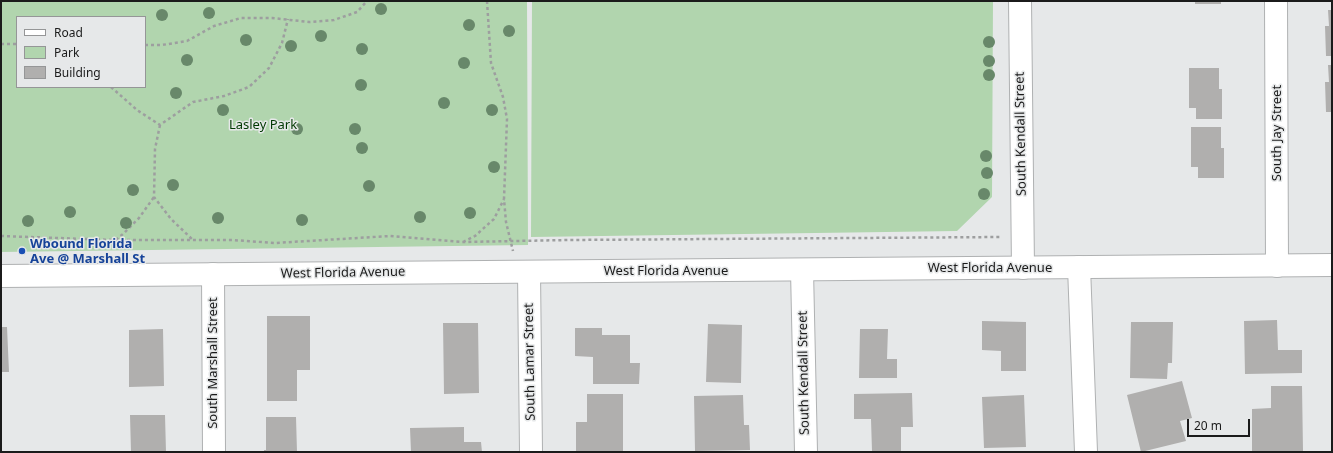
<!DOCTYPE html>
<style>
body{margin:0}
#map{position:relative;width:1333px;height:453px;overflow:hidden;background:#e6e8e9;font-family:"Noto Sans",sans-serif}
canvas{display:block}
.frame{position:absolute;inset:0;border:2px solid #1b1b1b;pointer-events:none}
.legend{position:absolute;left:16px;top:16px;width:130px;height:72px;box-sizing:border-box;background:#e6e8e9;border:1px solid #959697;margin:0;padding:5px 7px;list-style:none;font-size:12px;color:#1b1b1b}
.legend li{display:flex;align-items:center;gap:8px;height:20px}
.legend b{width:20px;border:1px solid #959697}
.scale{position:absolute;left:1187px;top:419px;width:63px;height:18px;box-sizing:border-box;border:2px solid #1b1b1b;border-top:0;padding-left:5px;font-size:12px;line-height:14px;white-space:nowrap;color:#1b1b1b;-webkit-text-stroke:3px #e6e8e9;paint-order:stroke}
</style>
<div id="map">
<canvas width="1333" height="453"></canvas>
<div class="frame"></div>
<ul class="legend">
<li><b style="height:5px;background:#fff"></b>Road</li>
<li><b style="height:11px;background:#b1d5ae"></b>Park</li>
<li><b style="height:11px;background:#b0afae"></b>Building</li>
</ul>
<div class="scale">20 m</div>
</div>
<script>
const g = document.querySelector('canvas').getContext('2d');
g.lineJoin = 'round';
function paint(path, color) { g.fillStyle = color; g.fill(path, 'evenodd'); }
const poly = rows => new Path2D(rows.map(r => 'M' + r).join(''));
function stroke(path, color, width, dash) { g.strokeStyle = color; g.lineWidth = width; g.lineCap = dash ? 'butt' : 'round'; g.setLineDash(dash || []); g.stroke(path); }
function label(font, color, halo, rows, align = 'center') {
  g.font = font + ' "Noto Sans",sans-serif'; g.lineWidth = 3; g.setLineDash([]); g.textBaseline = 'middle'; g.strokeStyle = halo; g.fillStyle = color; for (const [text, x, y, turn = 0] of rows) {
    g.save(); g.translate(x, y); g.rotate((+turn || 0) * Math.PI / 180); g.textAlign = isNaN(turn) ? turn : align; if (halo) g.strokeText(text, 0, 0); g.fillText(text, 0, 0); g.restore();
  }
}
const green = poly([
 [1,1,527,1,528,245,1,252],
 [17,17,145,17,145,87,17,87],
 [532,1,993,1,992,197,957,231,531,237]
]);
const building = poly([
 [1195,1,1221,1,1221,4,1195,4],
 [1328,10,1332,10,1332,56,1326,56,1325,26,1329,26],
 [1328,65,1332,65,1332,112,1326,112,1325,82,1329,82],
 [1189,68,1219,68,1219,89,1222,89,1222,119,1196,119,1196,108,1189,108],
 [1191,127,1221,127,1221,148,1224,148,1224,178,1198,178,1198,167,1191,167],
 [267,316,310,316,310,370,297,370,297,401,267,401],
 [1277,320,1278,350,1302,350,1302,373,1245,374,1244,321],
 [982,321,1026,322,1026,371,1001,371,1001,351,982,350],
 [1131,322,1173,322,1172,363,1168,363,1167,379,1130,378],
 [443,323,478,323,479,393,444,394],
 [708,324,742,325,741,383,706,382],
 [1,327,7,327,9,372,1,372],
 [575,328,602,328,602,335,630,335,630,363,640,363,639,384,593,384,593,357,575,356],
 [163,329,164,386,129,387,129,330],
 [860,329,888,329,887,359,897,359,897,378,859,378],
 [1182,381,1192,418,1180,421,1186,441,1141,452,1127,395],
 [1271,386,1302,386,1303,451,1252,452,1252,409,1271,408],
 [912,393,913,427,901,427,901,451,872,451,871,419,854,419,854,394],
 [587,394,623,394,623,452,576,452,576,422,587,422],
 [743,395,744,425,749,425,750,450,695,451,694,396],
 [1024,395,1026,447,984,448,982,397],
 [130,415,165,415,166,452,131,452],
 [266,417,296,417,297,452,264,452,264,450,266,450],
 [464,427,464,442,481,442,482,452,411,452,410,428]
]);
const path = poly([
 [487,1,491,63,503,97,507,119,504,199,506,222,513,251],
 [1,44,17,44],
 [145,45,162,45,187,41,214,26,241,18,272,18,309,22,334,20,357,12,367,1],
 [111,87,137,110,160,125,193,102,224,96,249,87,269,68,282,43,288,19],
 [160,125,155,149,154,197,171,219,193,240],
 [1,236,115,240,232,240,275,243,390,236,462,242,569,240,1002,237],
 [116,240,124,233,139,218,154,197],
 [463,242,475,236,494,219,504,199]
]);
const street = poly([
 [1020,1,1023,268],
 [1276,1,1277,266],
 [1079,267,1086,452],
 [802,270,806,452],
 [529,272,531,452],
 [213,274,214,452]
]);
const secondary = poly([
 [1,276,1332,265]
]);
const trees = [
 [381,9],
 [209,13],
 [162,15],
 [469,25],
 [509,31],
 [321,36],
 [246,40],
 [989,42],
 [291,46],
 [362,49],
 [187,60],
 [989,61],
 [464,63],
 [989,75],
 [361,85],
 [176,93],
 [444,103],
 [223,110],
 [492,110],
 [297,129],
 [355,129],
 [362,148],
 [986,156],
 [494,167],
 [987,173],
 [173,185],
 [369,186],
 [133,190],
 [984,194],
 [70,212],
 [470,213],
 [420,217],
 [218,218],
 [302,220],
 [28,221],
 [126,223]
];
const markers = [
 [22,251,4,"#1a4fb4"]
];
const parkNames = [
 ["Lasley Park",263,125]
];
const streetNames = [
 ["South Jay Street",1277,133,-90],
 ["South Kendall Street",1021,134,-91],
 ["West Florida Avenue",990,268],
 ["West Florida Avenue",666,271],
 ["West Florida Avenue",343,273,-1],
 ["South Lamar Street",530,362,-91],
 ["South Marshall Street",213,363,-90],
 ["South Kendall Street",804,373,-91]
];
const transitNames = [
 ["Wbound Florida",30,244],
 ["Ave @ Marshall St",30,259]
];
paint(green, '#b1d5ae');
paint(building, '#b0afae');
stroke(street, '#afb1b2', 24);
stroke(secondary, '#afb1b2', 24);
stroke(path, '#9d9e9f', 2.5, [3, 3]);
stroke(street, '#fff', 22);
stroke(secondary, '#fff', 22);
g.fillStyle = '#68886a';
for (const [x, y] of trees) { g.beginPath(); g.arc(x, y, 6, 0, 2 * Math.PI); g.fill(); }
for (const [x, y, r, color] of markers) { const dot = new Path2D(); dot.arc(x, y, r, 0, 2 * Math.PI); g.fillStyle = color; g.fill(dot); stroke(dot, '#e6e8e9', 1.5); }
label('13px', '#003902', '#e6e8e9', parkNames);
label('13px', '#1b1b1b', '#e6e8e9', streetNames);
label('bold 13px', '#164399', '#e6e8e9', transitNames, 'left');
</script>
